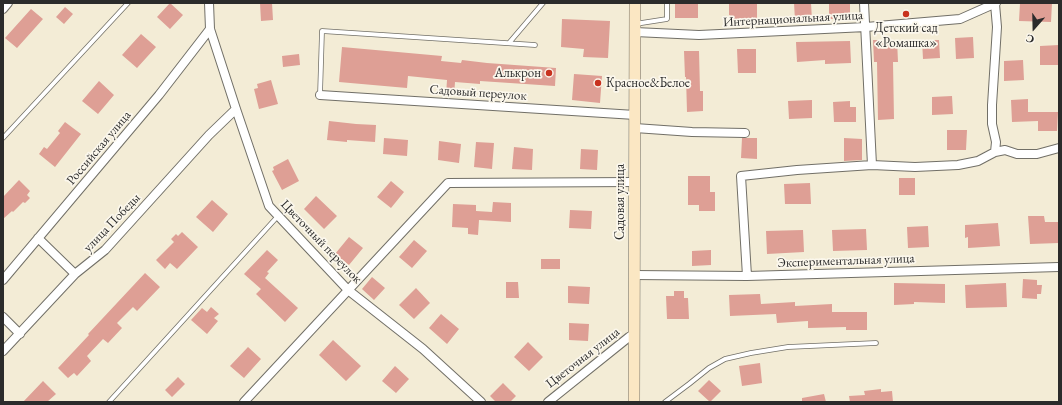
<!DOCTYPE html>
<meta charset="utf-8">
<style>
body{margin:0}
#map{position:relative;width:1062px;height:405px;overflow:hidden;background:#f3ecd6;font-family:"EB Garamond",serif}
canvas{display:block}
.frame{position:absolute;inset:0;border:4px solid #2b2b2b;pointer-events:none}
.north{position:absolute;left:1014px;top:8px;width:40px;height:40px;-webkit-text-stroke:3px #fbf7ec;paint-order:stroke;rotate:200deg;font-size:11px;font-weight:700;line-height:16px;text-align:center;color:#2b2b2b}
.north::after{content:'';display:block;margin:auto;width:14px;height:18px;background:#2b2b2b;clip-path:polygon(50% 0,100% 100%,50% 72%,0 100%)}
</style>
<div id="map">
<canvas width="1062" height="405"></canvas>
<div class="frame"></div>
<div class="north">С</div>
</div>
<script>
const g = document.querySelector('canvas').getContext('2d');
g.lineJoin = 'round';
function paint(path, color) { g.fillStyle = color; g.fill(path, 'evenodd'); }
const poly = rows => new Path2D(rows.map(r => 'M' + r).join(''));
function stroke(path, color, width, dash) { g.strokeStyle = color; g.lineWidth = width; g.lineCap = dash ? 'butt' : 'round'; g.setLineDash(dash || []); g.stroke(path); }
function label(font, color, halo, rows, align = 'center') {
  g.font = font + ' "EB Garamond",serif'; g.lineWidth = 3.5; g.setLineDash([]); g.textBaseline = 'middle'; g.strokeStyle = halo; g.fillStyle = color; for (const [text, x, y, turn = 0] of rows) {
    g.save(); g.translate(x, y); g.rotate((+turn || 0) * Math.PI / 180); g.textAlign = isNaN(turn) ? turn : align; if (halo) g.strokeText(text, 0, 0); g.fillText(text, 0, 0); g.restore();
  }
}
const building = poly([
 [170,3,183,15,170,29,157,17],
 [260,3,272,3,273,20,261,21],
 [675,3,698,3,698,18,675,18],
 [729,3,757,3,757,21,732,21,732,16,729,15],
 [794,3,811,3,812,20,795,20],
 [829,3,850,3,850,19,829,19],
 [1020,3,1052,3,1051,22,1019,21],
 [65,7,73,14,64,24,56,17],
 [31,9,43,19,17,48,5,38],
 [562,19,610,21,608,58,583,57,584,49,561,47],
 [141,34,156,47,137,68,122,55],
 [973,37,974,58,956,59,955,38],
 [873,40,897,40,898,62,893,62,894,119,878,120,877,62,874,62],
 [922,40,939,40,940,58,923,59],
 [850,41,851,63,825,64,825,60,797,62,796,42],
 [1059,45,1059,65,1040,65,1040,46],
 [342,47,442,56,441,61,461,63,462,60,487,63,556,68,555,86,480,81,480,84,455,82,454,96,446,95,447,80,408,76,407,88,339,82],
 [737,49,756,49,756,73,738,73],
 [684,51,699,51,700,91,703,91,703,111,687,112,686,77,685,77],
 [299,54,300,65,283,67,282,56],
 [1023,60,1024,80,1004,81,1004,61],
 [574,74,602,76,600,103,572,100],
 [271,80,278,104,259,109,254,89,258,88,257,84],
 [99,81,114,95,98,114,82,101],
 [952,96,953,114,932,115,932,97],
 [1028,99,1028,112,1058,112,1057,131,1038,131,1038,121,1012,122,1011,100],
 [812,100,812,118,789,119,788,101],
 [850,101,850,107,856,107,856,122,834,122,833,102],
 [329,121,356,124,376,125,375,142,347,140,347,142,327,140],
 [65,122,81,134,55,167,39,154,44,147,47,149,60,133,58,131],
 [947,130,967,130,966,150,947,150],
 [384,138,408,140,407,156,383,154],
 [742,138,757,138,757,159,741,158],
 [844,138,862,139,862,160,844,161],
 [439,141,461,144,459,163,438,160],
 [476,142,494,143,492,169,474,167],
 [514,147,533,149,532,170,512,169],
 [581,149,598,150,597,170,580,169],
 [288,159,299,181,282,190,272,171,274,170,273,167],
 [688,176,710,176,710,192,715,192,715,211,699,211,699,205,688,205],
 [899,178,915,178,915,195,899,195],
 [19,180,30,191,27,195,30,198,25,203,23,202,13,212,12,211,3,219,3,197],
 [391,181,404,192,391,208,377,197],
 [810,183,811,204,785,204,784,184],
 [316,196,337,216,324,229,304,209],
 [212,200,228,214,213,232,196,217],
 [493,202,511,203,511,222,479,220,478,235,468,234,468,228,452,227,453,204,476,205,476,211,492,212],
 [570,210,592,211,591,229,569,228],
 [1028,216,1044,216,1045,222,1059,222,1059,243,1030,244],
 [998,223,1000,246,968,248,968,237,965,238,965,225],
 [928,226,929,247,908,248,907,227],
 [866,229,867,250,833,251,832,230],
 [803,230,804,252,767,254,766,231],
 [182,232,198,247,177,269,170,263,165,269,156,260,174,242,171,239,176,234,178,236],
 [349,237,363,248,349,265,335,254],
 [414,240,427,251,412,268,399,257],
 [267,250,278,260,267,272,269,273,265,278,298,308,285,322,256,294,261,289,244,274],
 [711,250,711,265,692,266,692,251],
 [541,259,560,259,560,269,541,269],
 [145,273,160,287,137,311,133,307,117,323,122,328,108,343,103,339,87,356,91,361,77,376,74,373,68,378,58,368,89,335,88,334],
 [372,277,385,288,374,300,362,289],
 [1023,279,1037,280,1037,285,1042,285,1041,294,1037,294,1037,299,1022,298],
 [506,282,518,282,519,298,506,298],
 [894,283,945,284,945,303,914,302,914,304,894,305],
 [1006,283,1007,307,966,308,965,285],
 [568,286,590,287,589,304,568,303],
 [416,288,430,303,414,319,399,305],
 [674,291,684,291,684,298,688,298,689,319,667,319,666,296,674,296],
 [760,294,761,304,795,302,795,306,832,304,832,312,867,312,867,330,846,330,846,327,808,328,808,321,777,323,776,314,730,316,729,295],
 [211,307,219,314,214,318,218,321,207,334,191,320,202,308,207,312],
 [441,314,459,329,447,344,429,328],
 [569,323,589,324,588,341,569,340],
 [333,340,361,366,346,381,319,355],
 [528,342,543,357,529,371,514,357],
 [248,347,261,359,244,378,230,366],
 [760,363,762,383,742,386,739,366],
 [395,366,409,379,396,393,382,381],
 [178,377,185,384,172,397,165,390],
 [709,380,721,391,710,402,698,391],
 [43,381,56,394,47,402,23,402],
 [503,383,516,396,510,402,496,402,490,396],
 [881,389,881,392,892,391,893,402,850,402,849,396,865,395,864,391],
 [824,394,826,402,802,402,802,398]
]);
const lane = poly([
 [635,24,667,19,667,3],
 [509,43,543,3],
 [320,95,322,31,535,45],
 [3,138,128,3],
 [109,402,278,216],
 [665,402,689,384,709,368,725,359,751,353,788,347,876,343]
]);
const street = poly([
 [209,3,210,29,236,109,269,206,348,290,423,349,481,402],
 [864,3,872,165],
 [995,4,997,27,992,105,992,124,996,142,995,152,1005,150,1017,154,1037,154,1059,148],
 [3,9,8,3],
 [635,32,699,35,866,27,960,19,996,3],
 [320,95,635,115],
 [635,128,692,132,745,133],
 [38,238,75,274],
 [634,275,747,276,1059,267],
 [747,276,741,176,797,170,872,165,915,167,958,165,978,161,995,152],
 [3,280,159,95,210,29],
 [3,317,20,334],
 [3,351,75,274,105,250,209,135,236,109],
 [244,402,448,183,635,182],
 [548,402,629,337,634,334]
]);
const secondary = poly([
 [634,402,635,3]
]);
const markers = [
 [906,14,4,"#c8321e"],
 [549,73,4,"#c8321e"],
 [598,83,4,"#c8321e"]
];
const streetNames = [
 ["Интернациональная улица",793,19,-3],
 ["Садовый переулок",478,93,4],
 ["Российская улица",99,148,-50],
 ["Садовая улица",620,202,-90],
 ["улица Победы",112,223,-46],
 ["Цветочный переулок",321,242,46],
 ["Экспериментальная улица",846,261,-2],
 ["Цветочная улица",583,358,-38]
];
const poiNames = [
 ["Детский сад",906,28],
 ["«Ромашка»",906,43],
 ["Алькрон",541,73,"right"],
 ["Красное&Белое",606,83,"left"]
];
paint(building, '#de9f95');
stroke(lane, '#716f67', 5.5);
stroke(street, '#716f67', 10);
stroke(secondary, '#716f67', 12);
stroke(lane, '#fff', 4);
stroke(street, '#fff', 8);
stroke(secondary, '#fbe7c3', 11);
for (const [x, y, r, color] of markers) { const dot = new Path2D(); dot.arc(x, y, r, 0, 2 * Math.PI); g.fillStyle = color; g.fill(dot); stroke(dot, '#fbf7ec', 1.5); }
label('13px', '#2b2b2b', '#fbf7ec', streetNames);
label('13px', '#2b2b2b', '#fbf7ec', poiNames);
</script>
